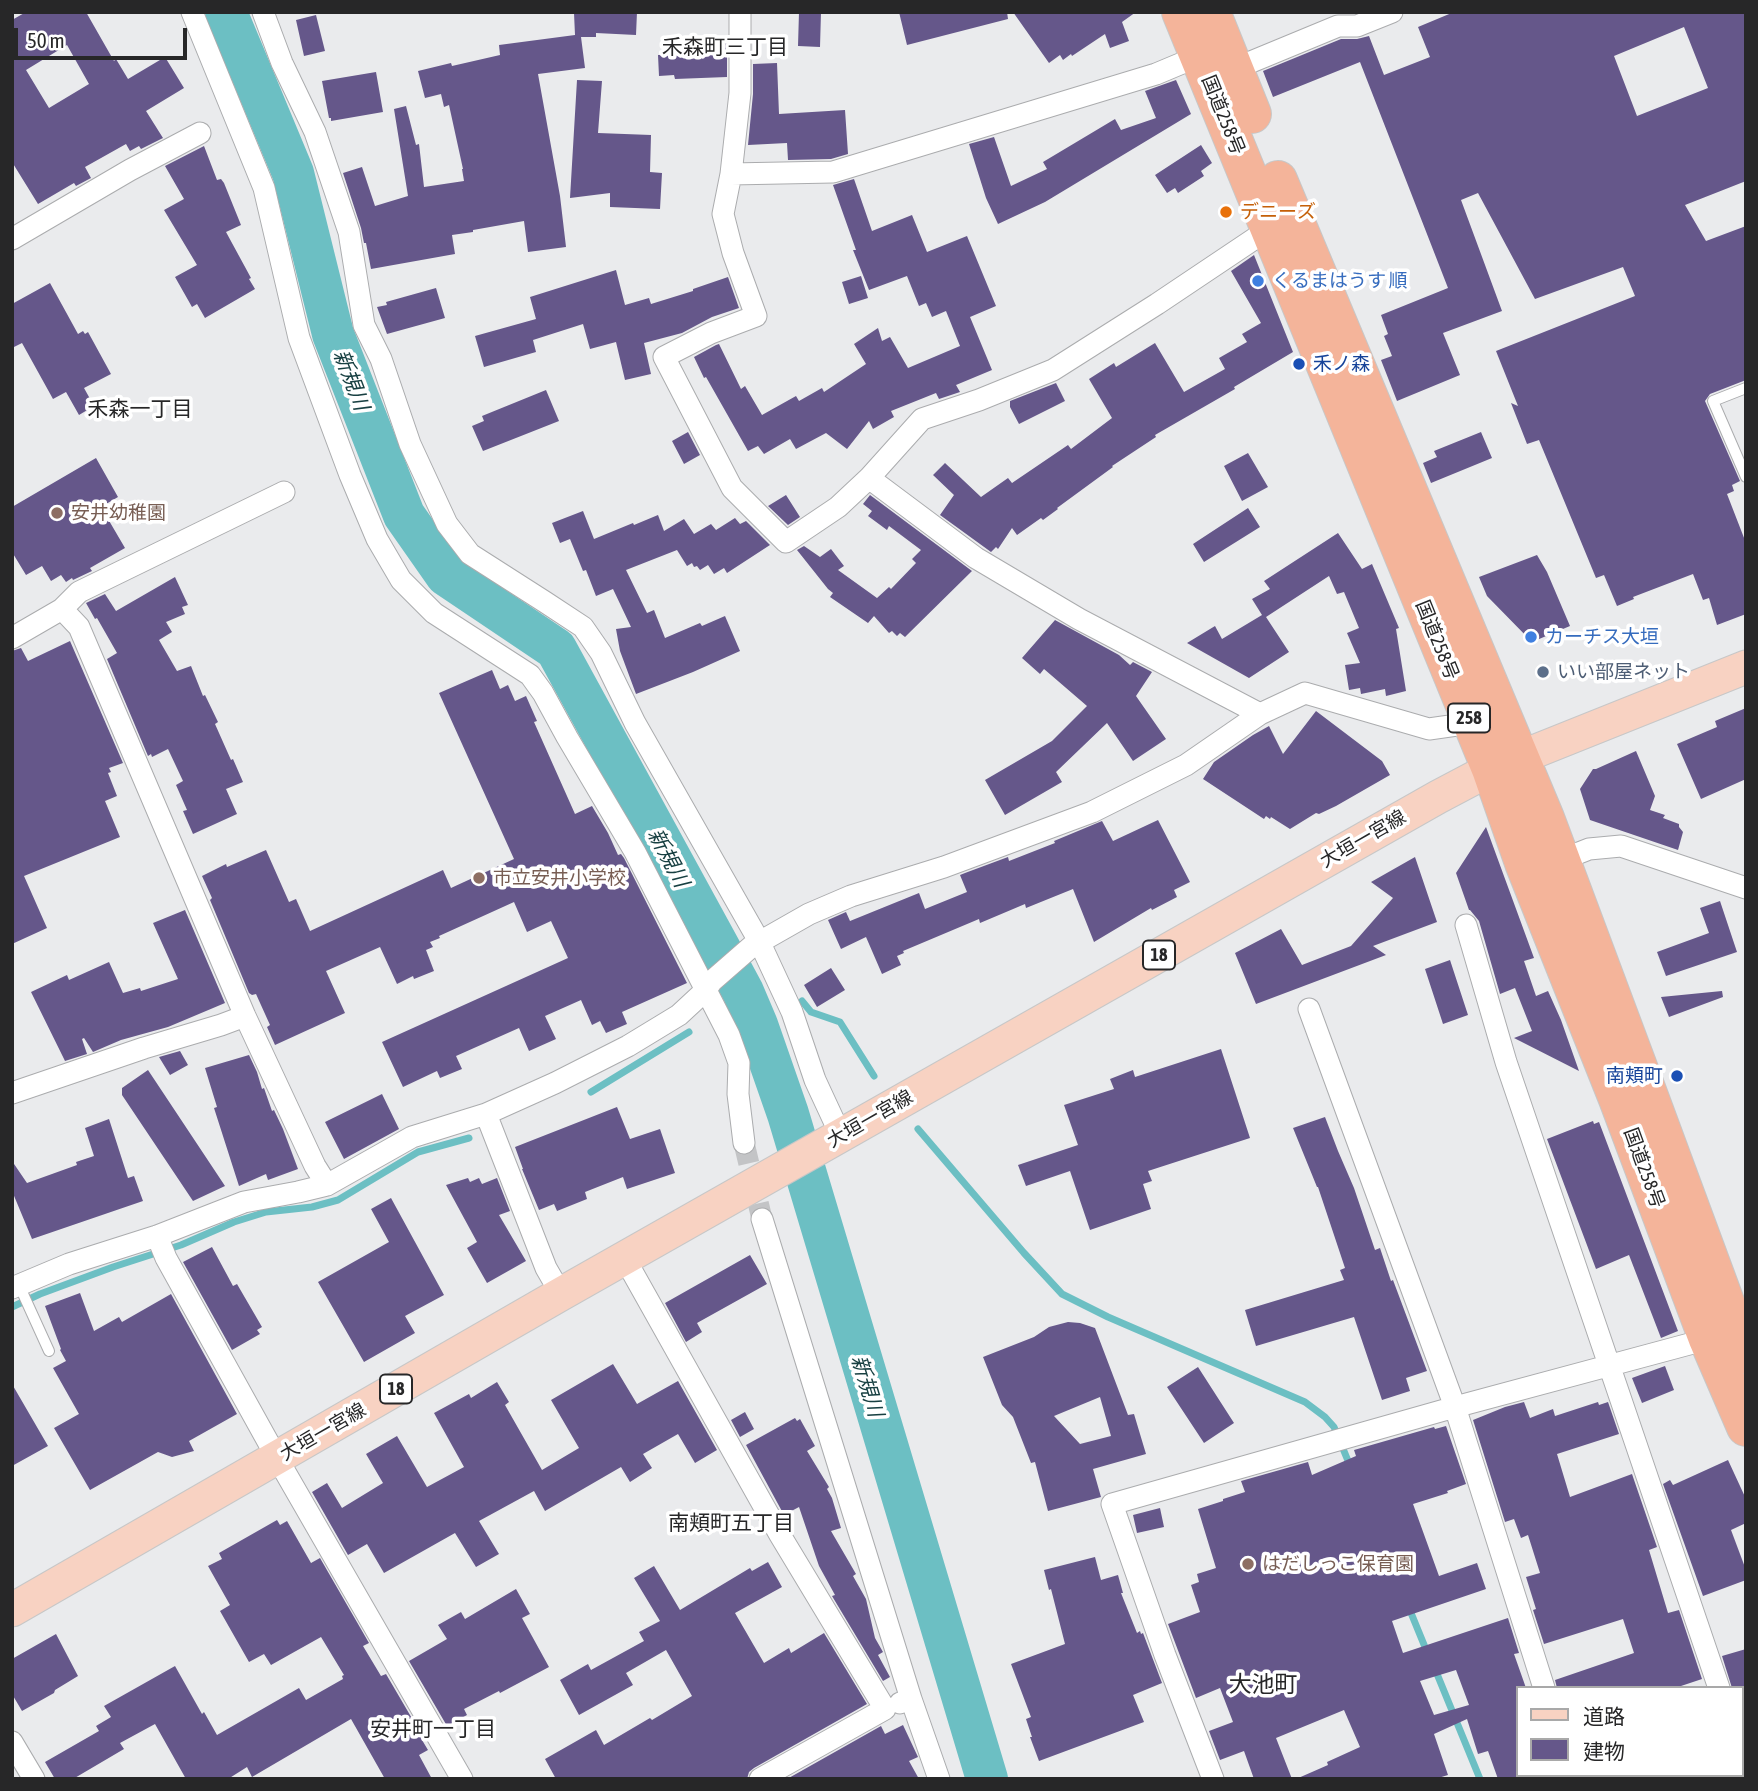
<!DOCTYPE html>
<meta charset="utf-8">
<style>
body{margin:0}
#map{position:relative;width:1758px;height:1791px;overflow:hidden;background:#eaebed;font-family:"Asap Condensed","Noto Sans JP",sans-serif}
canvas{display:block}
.frame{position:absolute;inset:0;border:14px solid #272728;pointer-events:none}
.legend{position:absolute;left:1516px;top:1686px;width:228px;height:91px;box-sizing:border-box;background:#fff;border:2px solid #a9a9a9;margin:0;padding:9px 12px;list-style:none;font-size:21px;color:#272728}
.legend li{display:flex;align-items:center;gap:14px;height:35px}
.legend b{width:35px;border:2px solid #a9a9a9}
.scale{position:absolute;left:14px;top:28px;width:173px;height:32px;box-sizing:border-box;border:4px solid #272728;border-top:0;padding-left:9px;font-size:21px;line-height:24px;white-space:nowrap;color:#272728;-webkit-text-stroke:5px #fff;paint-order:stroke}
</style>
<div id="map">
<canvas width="1758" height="1791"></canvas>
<div class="frame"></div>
<ul class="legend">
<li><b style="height:9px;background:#f8d2c2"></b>道路</li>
<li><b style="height:19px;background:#65578a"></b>建物</li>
</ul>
<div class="scale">50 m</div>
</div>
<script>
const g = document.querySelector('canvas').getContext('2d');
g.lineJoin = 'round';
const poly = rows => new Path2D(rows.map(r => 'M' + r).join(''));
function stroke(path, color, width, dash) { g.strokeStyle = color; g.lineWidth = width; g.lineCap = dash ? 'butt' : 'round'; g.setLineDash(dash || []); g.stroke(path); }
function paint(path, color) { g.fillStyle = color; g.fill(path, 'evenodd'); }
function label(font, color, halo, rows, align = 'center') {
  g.font = font + ' "Asap Condensed","Noto Sans JP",sans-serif'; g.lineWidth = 7; g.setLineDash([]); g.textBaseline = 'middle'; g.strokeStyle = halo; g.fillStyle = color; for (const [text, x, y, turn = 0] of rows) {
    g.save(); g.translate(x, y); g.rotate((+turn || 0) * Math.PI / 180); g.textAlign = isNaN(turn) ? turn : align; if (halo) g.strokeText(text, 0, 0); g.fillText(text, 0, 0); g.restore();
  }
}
const stream = poly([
 [802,1001,811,1012,840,1022,874,1076],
 [591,1092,689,1032],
 [918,1129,1024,1253,1062,1294,1108,1317,1305,1402,1325,1417,1334,1427,1351,1468],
 [12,1307,40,1294,113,1267,181,1245,234,1222,266,1212,312,1207,338,1200,418,1152,469,1138],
 [1409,1608,1427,1652],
 [1435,1669,1480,1779]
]);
const river = poly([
 [226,12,293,173,333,334,404,515,446,575,556,649,720,949,743,992,757,1025,788,1114,987,1779]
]);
const building = poly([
 [26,12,86,12,114,61,116,59,128,79,165,57,184,88,146,111,163,138,141,149,139,146,130,151,126,144,85,167,91,178,76,186,74,183,38,204,12,162,12,20],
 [67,45,89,84,49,108,26,70],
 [637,12,636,35,596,33,596,37,581,37,585,68,538,74,560,196,566,247,528,252,524,221,473,230,473,232,452,235,455,254,371,269,366,243,364,243,361,228,343,173,362,167,375,206,408,196,394,109,406,106,416,145,419,144,424,187,464,181,462,169,463,169,449,105,444,107,441,94,425,98,418,71,451,63,452,66,500,55,499,45,575,35,574,13],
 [799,12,821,12,820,47,798,46],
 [899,12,1007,12,1008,19,907,45],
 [1013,12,1136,12,1122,22,1129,41,1110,48,1105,34,1072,56,1071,54,1063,60,1060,55,1049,63],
 [1454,12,1746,12,1746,181,1685,205,1706,241,1746,226,1746,380,1710,394,1705,401,1740,481,1732,485,1734,491,1727,494,1746,543,1746,614,1717,625,1709,598,1703,600,1693,574,1633,597,1634,599,1617,606,1604,575,1596,578,1539,440,1527,444,1511,403,1518,406,1496,351,1635,296,1623,267,1535,299,1478,193,1461,200,1502,311,1443,333,1460,375,1397,401,1381,360,1392,356,1384,336,1388,334,1381,315,1448,288,1360,62,1273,97,1263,71,1341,39,1357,39,1369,36,1384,75,1430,57,1418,27],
 [1684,27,1708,88,1637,116,1614,56],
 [316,15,325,51,304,56,296,20],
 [727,43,727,77,675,79,674,75,659,76,658,55,703,53,702,44],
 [777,63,779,114,845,110,848,154,831,159,788,160,787,143,748,145,753,94,753,64],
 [376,72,383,112,331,121,331,118,329,118,322,81],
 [577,80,602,81,598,133,651,135,650,172,662,173,660,209,610,207,610,193,570,198],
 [1176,80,1191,114,1045,202,998,224,986,198,969,144,994,137,1011,186,1047,169,1043,162,1115,119,1121,130,1156,118,1145,91],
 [1201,145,1212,163,1201,171,1204,176,1178,193,1175,188,1167,193,1155,175],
 [204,146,217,180,221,179,224,183,241,225,226,232,251,278,249,279,255,289,205,318,197,304,192,307,175,277,197,265,164,210,184,199,165,166],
 [854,179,872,231,912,215,927,252,967,236,996,306,970,317,992,370,956,385,960,392,939,399,936,393,891,411,894,417,873,429,869,421,847,449,826,433,796,449,790,439,764,454,758,446,748,451,706,377,704,378,694,357,716,345,719,344,741,389,745,386,762,415,796,396,799,401,822,388,824,392,866,364,854,344,878,328,882,341,890,337,908,368,960,346,946,311,932,317,926,303,919,306,907,276,869,290,853,250,856,250,833,185],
 [1254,255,1293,352,1234,387,1235,389,1155,435,1156,437,1112,466,1113,467,1057,508,1058,509,1043,520,1041,518,1017,535,1012,528,998,549,996,547,991,552,940,515,954,495,933,475,945,463,981,497,1008,478,1012,483,1068,445,1071,449,1112,418,1089,379,1114,363,1116,367,1155,343,1184,392,1225,369,1219,358,1247,342,1242,334,1261,323,1231,271],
 [616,270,625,305,649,298,651,304,693,291,693,289,728,277,739,308,712,317,682,333,644,343,651,374,625,380,616,342,590,349,583,324,533,340,536,352,484,367,475,336,536,319,530,297],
 [861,276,868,298,849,304,842,282],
 [50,283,78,334,83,331,85,334,88,332,111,374,84,388,94,406,79,415,66,392,53,399,22,343,12,348,12,304],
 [436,288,445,318,387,334,377,307,387,305,386,302],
 [1056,383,1065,401,1019,424,1010,407,1010,401],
 [546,390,559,421,483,451,472,426,484,421,482,416],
 [688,432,700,455,684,464,672,441],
 [1481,432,1492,458,1431,483,1423,463,1437,457,1434,451],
 [1248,453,1268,487,1242,501,1224,466],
 [96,458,118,497,101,507,125,548,90,568,92,571,73,580,72,578,66,582,61,575,51,581,42,566,26,575,12,552,12,507],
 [786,495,800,517,788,525,768,506],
 [870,495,972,571,905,637,900,633,897,636,892,631,889,633,874,616,868,623,830,597,833,593,828,589,797,550,804,546,820,557,831,549,844,566,838,570,877,598,889,587,891,589,916,563,912,559,921,550,889,526,887,530,868,516,872,511,863,504],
 [1248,508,1260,527,1204,562,1193,544],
 [583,511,594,539,633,523,634,525,658,515,664,531,684,519,694,534,711,524,716,530,735,518,740,524,746,521,770,545,727,573,724,568,714,574,708,565,700,570,697,566,694,567,692,563,687,566,677,550,626,570,647,613,654,610,665,638,700,623,702,626,725,616,740,651,693,672,636,694,620,651,616,629,631,627,613,589,596,596,586,570,583,571,570,539,560,543,552,523],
 [1338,533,1362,569,1372,564,1399,628,1396,629,1406,691,1386,696,1385,689,1361,694,1360,688,1349,690,1345,665,1360,663,1347,633,1359,628,1344,592,1337,594,1329,576,1266,617,1289,652,1249,678,1187,643,1215,626,1222,639,1262,615,1252,599,1270,589,1264,581],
 [1537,555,1547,572,1570,626,1532,642,1487,596,1479,577],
 [175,577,188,605,182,607,185,614,166,622,172,632,159,640,177,671,191,666,203,696,205,695,218,722,215,724,231,760,233,759,243,782,226,789,237,814,193,834,183,811,187,810,176,785,183,781,168,749,152,757,151,754,148,756,107,659,117,653,97,618,95,619,86,603,105,594,116,611],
 [1055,620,1119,655,1130,665,1133,662,1152,672,1136,696,1166,739,1133,761,1107,723,1056,772,1062,782,1005,815,985,780,1052,741,1087,706,1044,669,1040,674,1022,658],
 [70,641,123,763,109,768,111,772,108,773,117,796,105,801,120,837,24,876,47,928,12,944,12,651,21,648,28,661],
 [492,670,500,689,508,685,515,701,526,696,537,721,534,722,575,814,592,806,608,833,618,855,621,854,624,858,687,983,622,1012,627,1024,606,1033,600,1021,592,1025,581,1000,545,1016,556,1039,529,1051,519,1028,456,1056,462,1069,440,1078,437,1071,403,1087,382,1042,568,958,551,921,527,932,514,902,439,936,440,938,430,942,433,947,426,950,434,971,414,979,413,976,397,984,380,947,326,971,345,1013,275,1045,267,1027,270,1025,256,994,252,995,249,993,210,900,212,898,202,876,226,864,227,867,266,850,289,902,296,899,310,931,443,870,451,888,514,859,439,693],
 [1746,708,1746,779,1701,799,1677,744,1717,727,1715,721],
 [1316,711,1382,761,1390,775,1336,806,1319,814,1316,813,1290,829,1271,817,1270,819,1266,816,1264,819,1203,779,1214,762,1253,735,1269,726,1283,754],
 [1636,751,1655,796,1650,810,1665,815,1663,818,1679,824,1679,827,1683,832,1678,850,1590,820,1580,789,1593,769,1596,769],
 [1158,820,1190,882,1174,890,1177,897,1152,910,1151,908,1094,942,1073,889,1026,908,1025,904,980,923,979,919,903,951,904,953,897,956,901,965,882,974,866,937,841,949,828,920,846,912,850,921,919,893,925,909,967,892,960,875,965,873,1008,857,1009,861,1055,843,1054,841,1102,821,1113,841],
 [1486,827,1534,958,1524,961,1536,996,1548,991,1561,1020,1579,1071,1514,1038,1532,1031,1515,988,1500,994,1479,921,1470,910,1469,910,1456,873],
 [1415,857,1437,922,1373,946,1386,955,1256,1004,1235,953,1281,929,1302,965,1351,946,1393,898,1371,882],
 [1720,901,1737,952,1666,976,1657,952,1709,933,1700,908],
 [185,910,225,1003,168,1027,121,1040,93,1052,84,1038,82,1039,87,1054,65,1061,31,992,67,975,69,980,109,962,123,993,140,988,141,991,178,979,153,923],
 [1450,960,1468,1015,1443,1024,1425,969],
 [831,968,845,990,817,1007,804,985],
 [1722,991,1723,997,1669,1017,1661,997],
 [1221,1049,1250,1138,1148,1171,1152,1181,1143,1184,1151,1209,1090,1230,1070,1171,1026,1186,1018,1165,1078,1145,1064,1105,1114,1089,1110,1079,1133,1070,1135,1077],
 [180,1051,188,1065,170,1075,159,1057],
 [249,1055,257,1072,262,1089,264,1088,272,1111,274,1110,283,1129,298,1169,268,1180,266,1174,239,1186,214,1108,217,1107,205,1068],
 [148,1070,225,1186,193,1201,122,1095,122,1088],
 [382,1094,399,1129,344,1159,325,1122],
 [617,1107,630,1139,660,1129,675,1173,627,1189,623,1177,585,1192,587,1199,557,1211,554,1204,539,1210,522,1169,523,1169,515,1147],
 [1325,1117,1338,1151,1354,1188,1375,1250,1380,1248,1391,1281,1393,1280,1427,1371,1406,1378,1410,1391,1382,1400,1354,1317,1256,1346,1245,1310,1344,1280,1340,1270,1345,1268,1318,1187,1317,1187,1293,1128],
 [109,1119,128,1178,134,1176,143,1201,32,1239,12,1191,12,1161,27,1183,77,1165,76,1162,94,1156,85,1128],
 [1593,1121,1594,1124,1599,1122,1678,1331,1661,1338,1629,1255,1596,1269,1547,1139],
 [468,1178,470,1182,479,1178,482,1184,497,1178,510,1211,499,1215,526,1261,487,1283,467,1248,477,1242,446,1185],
 [391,1198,444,1295,405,1316,415,1333,364,1362,318,1282,389,1242,371,1209],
 [212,1247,233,1286,237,1284,262,1327,257,1330,260,1334,232,1350,183,1262],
 [750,1255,767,1284,697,1323,702,1332,686,1342,665,1303],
 [80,1293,94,1331,119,1317,122,1322,171,1294,237,1414,189,1441,194,1451,172,1457,158,1452,90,1490,54,1428,79,1414,53,1368,66,1361,60,1350,61,1349,45,1306],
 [1068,1322,1080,1323,1095,1328,1128,1415,1134,1414,1146,1454,1093,1469,1101,1497,1048,1511,1035,1462,1031,1463,1013,1417,1002,1405,983,1357,1034,1337,1049,1327],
 [1100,1397,1111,1436,1080,1444,1054,1416],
 [613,1364,637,1404,678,1381,717,1450,695,1463,678,1434,643,1454,652,1468,630,1482,621,1467,545,1511,534,1491,479,1521,499,1554,476,1567,455,1533,384,1573,367,1544,348,1555,312,1492,327,1483,342,1508,383,1483,366,1454,397,1436,427,1487,464,1467,434,1413,469,1394,471,1398,497,1382,509,1402,505,1405,542,1470,579,1448,551,1400],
 [1665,1366,1674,1390,1642,1403,1632,1378],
 [1198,1367,1234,1423,1204,1443,1167,1387],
 [12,1384,48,1446,12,1466],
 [1524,1402,1530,1418,1553,1409,1555,1416,1598,1402,1599,1405,1608,1402,1619,1434,1557,1454,1570,1497,1632,1474,1657,1547,1649,1550,1668,1613,1679,1610,1702,1679,1675,1688,1557,1688,1555,1680,1634,1653,1623,1619,1544,1644,1533,1610,1536,1609,1526,1577,1540,1573,1528,1535,1521,1538,1514,1519,1505,1522,1473,1420,1505,1407],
 [745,1412,754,1429,740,1437,731,1420],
 [795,1418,797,1421,800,1419,815,1446,807,1451,829,1487,827,1489,832,1498,841,1528,831,1531,856,1574,853,1576,866,1599,875,1638,883,1652,878,1655,890,1677,883,1681,832,1596,835,1595,819,1566,799,1507,784,1515,746,1445],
 [1446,1426,1466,1484,1447,1491,1448,1493,1413,1504,1439,1576,1477,1563,1486,1589,1392,1621,1403,1653,1508,1618,1519,1653,1514,1654,1526,1688,1518,1688,1518,1779,1498,1779,1488,1751,1478,1754,1467,1719,1434,1734,1448,1775,1435,1779,1296,1779,1328,1765,1327,1762,1360,1747,1344,1710,1276,1738,1292,1779,1254,1779,1244,1751,1220,1760,1209,1731,1233,1722,1220,1688,1196,1698,1168,1624,1200,1612,1191,1585,1199,1582,1197,1574,1216,1568,1198,1509,1223,1501,1223,1499,1245,1492,1241,1481,1308,1462,1312,1475,1356,1456,1354,1450,1434,1427,1435,1429],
 [1456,1670,1469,1705,1434,1715,1420,1681],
 [1728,1460,1746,1499,1746,1523,1731,1530,1746,1570,1746,1580,1703,1596,1663,1484,1670,1480,1673,1485],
 [1160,1508,1164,1527,1137,1533,1133,1515],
 [277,1520,280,1525,287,1521,311,1563,320,1558,369,1643,363,1646,381,1676,386,1674,424,1739,422,1740,428,1750,419,1755,432,1779,385,1779,351,1719,252,1777,247,1767,228,1779,186,1779,155,1724,120,1743,124,1749,73,1779,55,1779,45,1762,99,1731,96,1726,111,1717,104,1706,175,1666,202,1714,204,1712,217,1735,299,1688,306,1700,343,1679,342,1676,344,1675,321,1637,271,1665,264,1654,249,1662,220,1611,230,1605,208,1566,222,1559,219,1553],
 [1095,1557,1101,1580,1118,1575,1123,1593,1121,1593,1137,1633,1140,1631,1141,1634,1143,1633,1162,1683,1133,1695,1144,1722,1039,1761,1030,1737,1032,1737,1026,1719,1031,1717,1011,1664,1065,1644,1051,1589,1049,1590,1044,1570],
 [768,1562,782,1587,735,1613,764,1663,789,1648,791,1653,824,1633,867,1704,754,1768,749,1772,747,1779,556,1779,545,1759,596,1730,604,1745,650,1718,652,1720,692,1696,666,1650,626,1673,633,1685,579,1715,560,1680,588,1664,591,1670,644,1641,639,1632,660,1621,634,1578,654,1566,680,1610,750,1568,752,1571],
 [516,1589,530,1614,522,1618,549,1667,500,1693,499,1691,464,1709,467,1715,447,1726,409,1661,447,1639,438,1625,461,1612,465,1619],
 [56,1634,78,1676,55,1690,54,1693,22,1711,12,1694,12,1659],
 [1746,1649,1746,1688,1732,1688,1722,1656],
 [903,1725,918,1757,909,1761,919,1779,787,1779,881,1726,885,1734]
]);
const streetTunnel = poly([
 [744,1143,762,1219]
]);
const lane = poly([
 [1746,388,1713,401,1746,477],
 [19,1285,49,1351]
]);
const street = poly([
 [192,12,264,188,299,338,350,475,377,539,401,580,434,613,530,675,543,693,567,737,635,852,729,1035,739,1063,738,1094,744,1143],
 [263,12,282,63,315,132,349,232,364,325,381,359,410,444,447,524,470,554,545,602,583,627,601,653,635,723,759,941,792,1012,815,1080,841,1136],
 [740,12,740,93,731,174,723,214,733,253,756,316,711,333,664,357,732,488,786,542,838,507,869,478,922,419,979,400,1053,370,1157,304,1254,239,1271,233],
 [1234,69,1338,26,1357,26,1392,12],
 [731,174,833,172,1156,74,1199,56],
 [12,239,130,170,200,133],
 [869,478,976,558,1079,619,1260,714],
 [62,609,79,627,245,1016,315,1166,327,1185],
 [12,638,62,609,79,592,284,492],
 [1561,860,1589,849,1621,846,1746,888],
 [1466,925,1506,1062,1719,1688],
 [1309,1009,1455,1407,1544,1688],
 [12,1093,144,1048,221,1025,245,1016],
 [486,1114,546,1268,561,1294],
 [762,1219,911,1699],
 [157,1236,166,1258,277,1458,462,1779],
 [625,1259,780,1535,885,1709,760,1779],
 [12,1288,69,1264,157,1236,244,1202,298,1192,327,1185,412,1137,486,1114,555,1083,628,1046,679,1015,706,990,712,981,751,947,809,914,851,896,944,867,1092,812,1186,765,1260,714,1305,693,1429,729,1457,725,1470,721],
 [900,1703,911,1699,939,1779],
 [12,1742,34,1779],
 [1742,1756,1746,1767],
 [1572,1775,1573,1779],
 [1213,1779,1165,1655,1112,1504,1455,1407,1708,1339]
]);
const primary = poly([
 [12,1610,561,1294,1438,797,1491,769,1746,667]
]);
const highway = poly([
 [1181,12,1491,769,1524,863,1618,1099,1708,1339,1746,1427],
 [1211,12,1252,114],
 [1278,180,1545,818,1647,1091,1735,1329,1746,1354]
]);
const markers = [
 [1226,212,7,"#e8710a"],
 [1258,281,7,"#3f7fe0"],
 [1299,364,7,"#1a4fb4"],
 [57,513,7,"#8d6e63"],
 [1531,637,7,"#3f7fe0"],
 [1543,672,7,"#5c6f8a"],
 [479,878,7,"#8d6e63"],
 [1677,1076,7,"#1a4fb4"],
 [1248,1564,7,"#8d6e63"]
];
const shields = [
 [1469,718,42],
 [1159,955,32],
 [396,1389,32]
];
const shieldNames = [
 ["258",1469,718],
 ["18",1159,955],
 ["18",396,1389]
];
const streetNames = [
 ["国道258号",1223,115,68],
 ["国道258号",1437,640,68],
 ["大垣一宮線",1363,839,-30],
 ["大垣一宮線",870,1119,-30],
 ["国道258号",1644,1168,70],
 ["大垣一宮線",323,1432,-30]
];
const foodNames = [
 ["デニーズ",1240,212]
];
const shopNames = [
 ["くるまはうす 順",1272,281],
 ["カーチス大垣",1545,637]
];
const transitNames = [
 ["禾ノ森",1313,364],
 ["南頬町",1663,1076,"right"]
];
const educationNames = [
 ["安井幼稚園",71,513],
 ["市立安井小学校",493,878],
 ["はだしっこ保育園",1262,1564]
];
const serviceNames = [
 ["いい部屋ネット",1557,672]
];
const neighbourhoodNames = [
 ["禾森町三丁目",725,47],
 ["禾森一丁目",140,409],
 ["南頬町五丁目",731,1523],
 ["安井町一丁目",433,1729]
];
const waterNames = [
 ["新規川",351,380,69],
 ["新規川",668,858,62],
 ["新規川",867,1386,73]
];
const quarterNames = [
 ["大池町",1263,1685]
];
stroke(stream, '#6cbfc3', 7);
stroke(river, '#6cbfc3', 42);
paint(building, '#65578a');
stroke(streetTunnel, '#c3c4c6', 21, [21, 10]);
stroke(lane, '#abacae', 12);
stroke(street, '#abacae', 23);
stroke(primary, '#c7c7c7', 35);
stroke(highway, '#c7c7c7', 40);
stroke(lane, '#fff', 10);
stroke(street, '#fff', 21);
stroke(primary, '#f8d2c2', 33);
stroke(highway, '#f4b49a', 38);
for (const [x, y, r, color] of markers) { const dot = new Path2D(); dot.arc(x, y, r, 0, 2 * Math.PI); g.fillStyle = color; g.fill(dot); stroke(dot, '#fff', 2.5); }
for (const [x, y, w] of shields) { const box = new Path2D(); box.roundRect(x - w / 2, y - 14.5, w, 29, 5); g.fillStyle = '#fff'; g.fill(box); stroke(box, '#272728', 2); }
label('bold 18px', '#272728', null, shieldNames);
label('19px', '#272728', '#fff', streetNames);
label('19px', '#c56008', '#fff', foodNames, 'left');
label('19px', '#366cbe', '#fff', shopNames, 'left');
label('19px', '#164399', '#fff', transitNames, 'left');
label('19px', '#785e54', '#fff', educationNames, 'left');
label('19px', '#4e5e75', '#fff', serviceNames, 'left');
label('21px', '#272728', '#fff', neighbourhoodNames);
label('italic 21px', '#184042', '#fff', waterNames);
label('23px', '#272728', '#fff', quarterNames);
</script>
